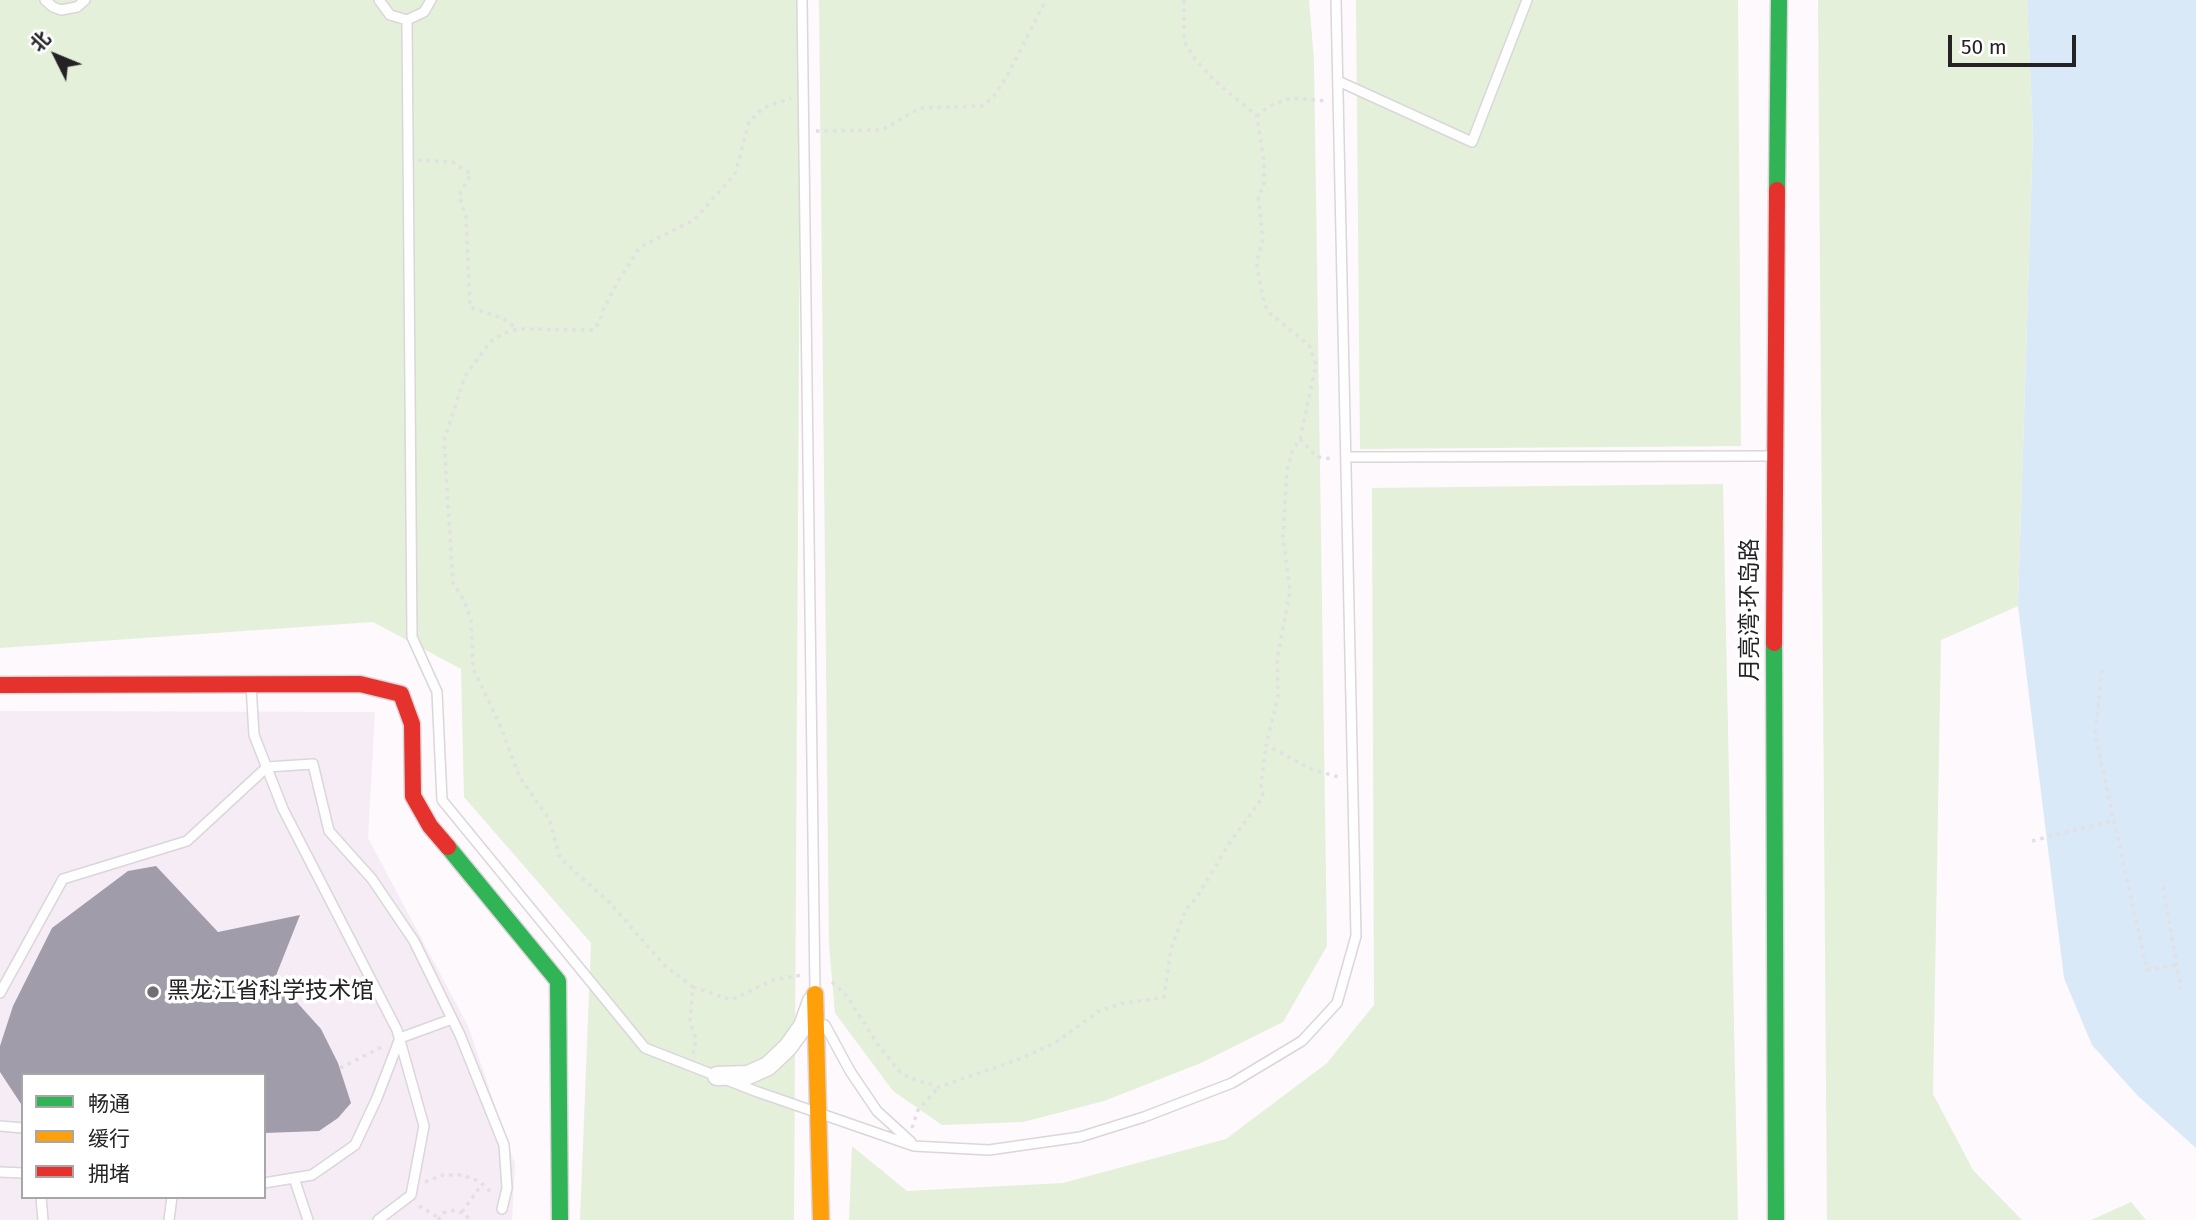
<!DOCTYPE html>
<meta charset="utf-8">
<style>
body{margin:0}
#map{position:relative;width:2196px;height:1220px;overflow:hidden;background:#fdf9fd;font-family:"Fira Sans","Noto Sans SC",sans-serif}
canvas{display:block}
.legend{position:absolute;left:21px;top:1073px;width:245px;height:126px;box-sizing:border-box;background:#fff;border:2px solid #a8a7a8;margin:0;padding:9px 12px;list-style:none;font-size:21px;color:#252225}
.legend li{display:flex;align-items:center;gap:14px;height:35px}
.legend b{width:35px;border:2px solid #a8a7a8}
.north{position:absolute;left:21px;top:21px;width:70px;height:70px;-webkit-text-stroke:5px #fff;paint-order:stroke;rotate:313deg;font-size:19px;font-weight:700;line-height:28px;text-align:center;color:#252225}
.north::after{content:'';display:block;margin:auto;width:24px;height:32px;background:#252225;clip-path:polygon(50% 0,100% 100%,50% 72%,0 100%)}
.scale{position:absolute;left:1948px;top:35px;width:128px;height:32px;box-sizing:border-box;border:4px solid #252225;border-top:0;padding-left:9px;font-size:21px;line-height:24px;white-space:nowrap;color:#252225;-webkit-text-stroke:5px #fff;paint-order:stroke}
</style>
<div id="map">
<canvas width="2196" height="1220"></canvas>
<ul class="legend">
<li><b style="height:9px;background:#30b455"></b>畅通</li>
<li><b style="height:9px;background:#ff9f0a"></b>缓行</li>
<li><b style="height:9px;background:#e5322d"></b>拥堵</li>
</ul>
<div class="north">北</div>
<div class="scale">50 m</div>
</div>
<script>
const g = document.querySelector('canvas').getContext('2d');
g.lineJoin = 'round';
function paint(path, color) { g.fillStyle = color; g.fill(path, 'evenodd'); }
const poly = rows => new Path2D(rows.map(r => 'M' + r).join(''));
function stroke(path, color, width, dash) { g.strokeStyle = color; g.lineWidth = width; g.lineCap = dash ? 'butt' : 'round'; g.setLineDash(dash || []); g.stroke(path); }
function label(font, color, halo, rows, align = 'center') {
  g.font = font + ' "Fira Sans","Noto Sans SC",sans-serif'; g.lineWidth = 7; g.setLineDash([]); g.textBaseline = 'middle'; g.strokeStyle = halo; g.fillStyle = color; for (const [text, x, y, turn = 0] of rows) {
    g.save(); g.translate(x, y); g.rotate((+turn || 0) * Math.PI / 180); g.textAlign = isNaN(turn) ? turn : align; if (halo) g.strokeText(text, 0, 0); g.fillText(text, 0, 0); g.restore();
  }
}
const built = poly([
 [0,711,375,712,368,838,468,1026,515,1164,512,1220,0,1220],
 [23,1075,264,1075,264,1197,23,1197]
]);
const green = poly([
 [0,0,801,0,794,1220,580,1220,591,943,464,797,461,669,373,622,0,648],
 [819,0,1309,0,1314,60,1327,946,1283,1022,1201,1063,1104,1101,1023,1122,942,1125,893,1091,835,1013,829,946],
 [1356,0,1738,0,1741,446,1360,449],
 [1818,0,2027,0,2033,133,2018,606,1941,640,1933,1094,1973,1170,2022,1220,1827,1220],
 [1723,484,1738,1220,849,1220,852,1146,907,1191,1063,1183,1226,1139,1327,1063,1374,1005,1372,488],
 [2131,1202,2146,1220,2091,1220]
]);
const water = poly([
 [2027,0,2196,0,2196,1148,2138,1096,2092,1045,2064,978,2018,606,2033,133]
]);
const building = poly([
 [156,866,218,932,300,915,275,978,321,1029,338,1063,351,1103,338,1118,319,1131,264,1133,264,1075,23,1075,23,1107,0,1072,0,1046,13,1006,52,928,128,871]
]);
const path = poly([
 [1184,0,1184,41,1195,59,1216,82,1257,116,1264,162,1264,185,1258,197,1263,240,1258,255,1257,267,1264,302,1268,312,1309,345,1316,365,1300,439,1292,452,1287,470,1283,537,1290,591,1277,659,1278,697,1266,745,1311,769,1342,778],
 [1257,116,1269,106,1291,98,1326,101],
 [816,131,882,130,920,108,983,106,994,96,1006,78,1046,0],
 [418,160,452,162,471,174,459,195,466,218,470,307,502,318,518,329],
 [1300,439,1317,457,1333,459],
 [2102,670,2095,735,2147,970,2177,965],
 [2032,841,2115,820],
 [2163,887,2181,989],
 [832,982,847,996,876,1042,898,1070,910,1078,939,1087,1017,1060,1055,1043,1099,1011,1127,1002,1143,1001,1164,997,1171,949,1186,909,1197,897,1228,845,1263,797,1261,785,1266,745],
 [693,987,731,1000,773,980,802,975],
 [693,1054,696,1039,690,1021,693,987,664,965,609,902,560,858,549,819,519,776,501,727,473,668,471,620,464,600,453,583,444,441,465,376,491,341,505,333,518,329,593,330,599,323,603,310,617,283,640,247,694,220,735,174,749,122,763,108,791,98],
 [340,1068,382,1047],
 [912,1128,918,1110,939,1087],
 [425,1182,443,1175,462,1175,479,1181,494,1195],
 [419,1206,439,1218],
 [462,1212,482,1184],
 [438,1220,443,1213,455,1210,465,1214,470,1220]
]);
const lane = poly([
 [45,0,53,7,61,10,77,7,85,0],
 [379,0,390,15,407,20,424,12,431,0],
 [802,0,815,991],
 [407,20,412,637,437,692,442,800,645,1048,755,1091,914,1146,989,1150,1080,1137,1144,1117,1232,1083,1302,1041,1337,1003,1356,936,1336,0],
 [1338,81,1472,142,1527,0],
 [1346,457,1771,456],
 [251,685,254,735,283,809,397,1030,424,1126,411,1195,378,1220],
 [0,993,63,879,187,841,267,767,313,764,329,831,372,879,414,941,460,1035,504,1145,507,1188,502,1209],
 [825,1025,850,1071,877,1111,911,1142],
 [0,1126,23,1128],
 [0,1172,23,1173],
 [294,1178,308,1220],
 [264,1183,312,1175,355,1145,377,1098,400,1038,452,1019],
 [41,1197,43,1220],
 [169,1220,172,1197]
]);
const street = poly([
 [717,1076,748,1075,768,1066,788,1047,803,1026,812,1001]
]);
const fast = poly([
 [1777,190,1779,0],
 [1774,643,1776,1220],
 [448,847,558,981,560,1220]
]);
const slow = poly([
 [815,994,821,1220]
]);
const jam = poly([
 [1774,643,1777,190],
 [0,685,360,684,401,694,412,724,413,796,430,826,448,847]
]);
const markers = [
 [153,992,7,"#716d71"]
];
const streetNames = [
 ["月亮湾·环岛路",1751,610,-90]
];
const poiNames = [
 ["黑龙江省科学技术馆",167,992]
];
paint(built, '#f6ecf5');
paint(green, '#e4f0da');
paint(water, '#d9e9f7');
paint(building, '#a19ca9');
stroke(lane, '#dad6d9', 12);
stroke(street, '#dad6d9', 21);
stroke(fast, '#dad6d9', 19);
stroke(slow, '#dad6d9', 19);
stroke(jam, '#dad6d9', 19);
stroke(path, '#e2e0e2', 3.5, [3.5, 5]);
stroke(lane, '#fffeff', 9);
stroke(street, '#fffeff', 18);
stroke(fast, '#30b455', 16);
stroke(slow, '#ff9f0a', 16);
stroke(jam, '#e5322d', 16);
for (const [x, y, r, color] of markers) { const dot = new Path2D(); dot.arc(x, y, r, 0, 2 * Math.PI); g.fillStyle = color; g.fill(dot); stroke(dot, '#fff', 2.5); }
label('23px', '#252225', '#fff', streetNames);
label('23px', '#252225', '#fff', poiNames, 'left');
</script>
